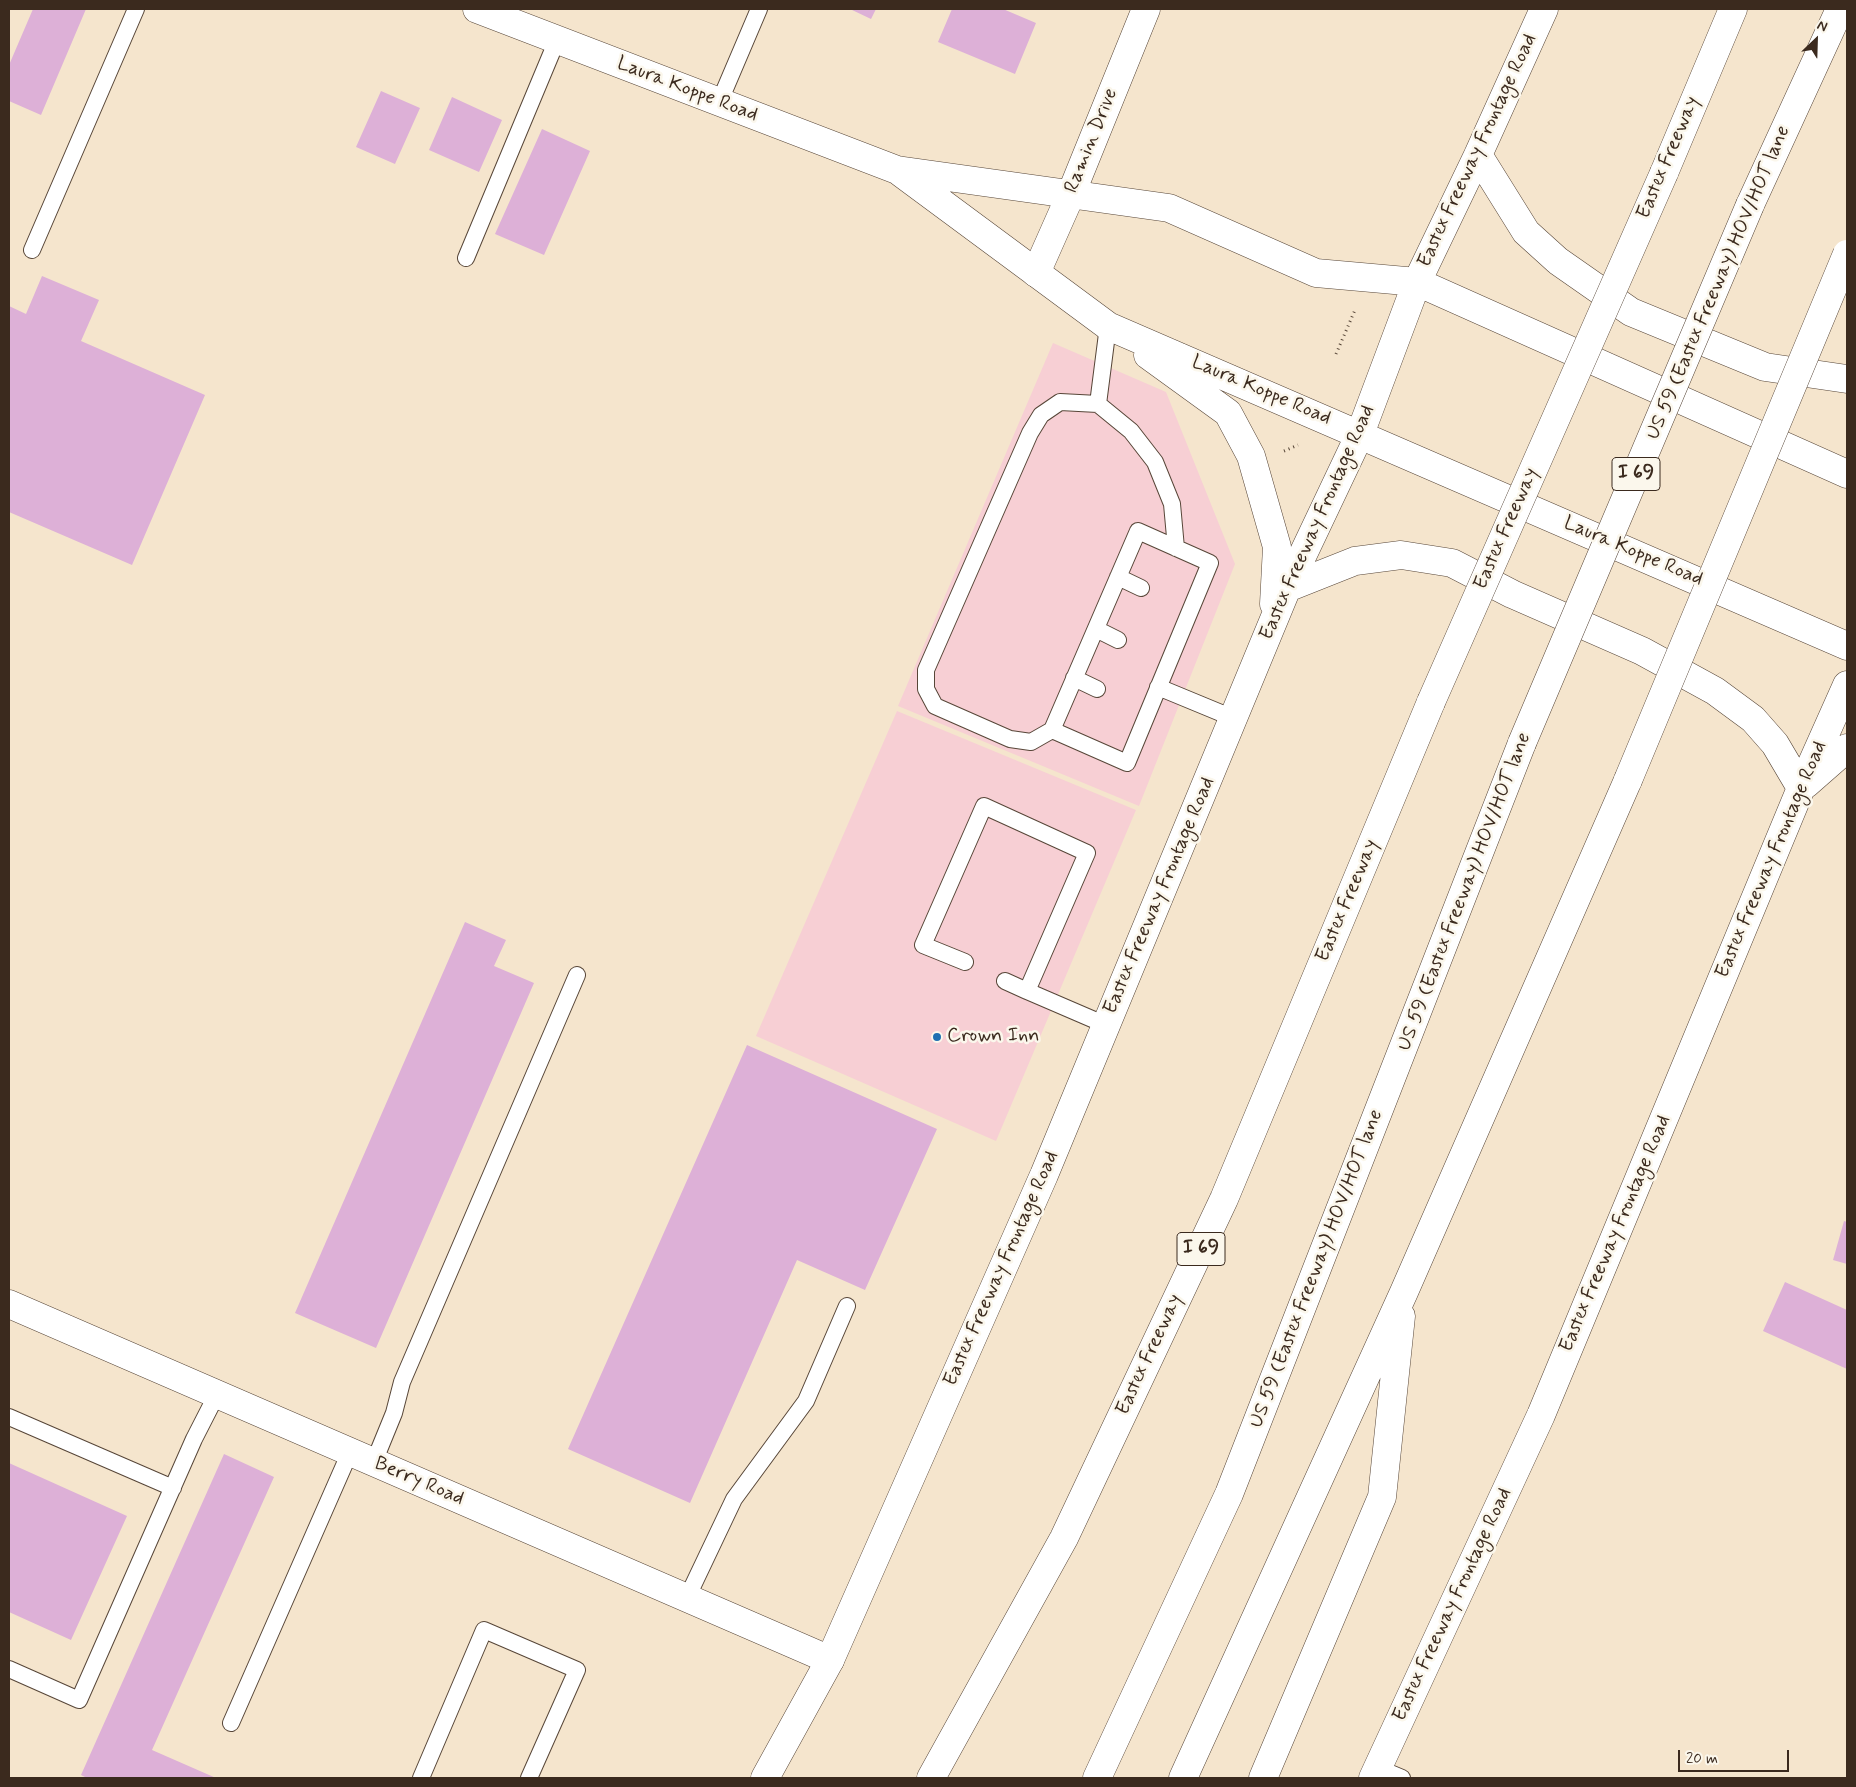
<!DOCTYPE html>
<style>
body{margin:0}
#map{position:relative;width:1856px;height:1787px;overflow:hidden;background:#f5e5cd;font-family:Mynerve,sans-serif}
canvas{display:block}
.frame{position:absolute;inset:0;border:10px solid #3b2a1e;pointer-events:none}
.north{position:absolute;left:1791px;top:15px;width:50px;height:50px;-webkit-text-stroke:4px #fbf7ec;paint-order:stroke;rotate:24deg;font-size:14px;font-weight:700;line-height:20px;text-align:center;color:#3b2a1e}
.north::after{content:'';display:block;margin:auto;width:18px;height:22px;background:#3b2a1e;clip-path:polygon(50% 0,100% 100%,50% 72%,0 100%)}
.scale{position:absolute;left:1678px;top:1750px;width:111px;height:22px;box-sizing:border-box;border:2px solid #3b2a1e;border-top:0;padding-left:6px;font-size:15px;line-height:18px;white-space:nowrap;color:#3b2a1e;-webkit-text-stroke:4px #fbf7ec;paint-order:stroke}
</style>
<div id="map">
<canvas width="1856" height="1787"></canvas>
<div class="frame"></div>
<div class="north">N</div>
<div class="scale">20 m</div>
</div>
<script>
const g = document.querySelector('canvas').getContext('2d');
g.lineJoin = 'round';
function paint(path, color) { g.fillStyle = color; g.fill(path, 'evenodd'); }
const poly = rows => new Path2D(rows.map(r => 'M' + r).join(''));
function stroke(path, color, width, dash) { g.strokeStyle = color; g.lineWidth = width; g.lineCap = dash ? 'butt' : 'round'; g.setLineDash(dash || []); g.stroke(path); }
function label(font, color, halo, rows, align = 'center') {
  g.font = font + ' Mynerve,sans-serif'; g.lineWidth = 5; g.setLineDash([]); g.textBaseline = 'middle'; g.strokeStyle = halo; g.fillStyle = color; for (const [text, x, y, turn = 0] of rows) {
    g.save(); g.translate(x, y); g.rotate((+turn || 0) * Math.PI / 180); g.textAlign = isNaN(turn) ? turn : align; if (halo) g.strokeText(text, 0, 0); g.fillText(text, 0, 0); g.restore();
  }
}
const built = poly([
 [1053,343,1166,392,1235,564,1139,806,898,706],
 [897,711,1136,810,996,1141,756,1036]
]);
const building = poly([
 [33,9,86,9,41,115,9,101,9,65],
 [850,9,876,9,871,19],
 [952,9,1003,9,1036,23,1015,74,938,42],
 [381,91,420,108,395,164,356,147],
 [452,97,502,120,479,172,429,150],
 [542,129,590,151,544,255,495,234],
 [42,276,99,300,81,341,205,395,132,565,9,512,9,306,26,314],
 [465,922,506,940,494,966,534,983,376,1348,295,1313],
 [747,1045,937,1129,865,1290,797,1260,690,1503,568,1449],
 [1844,1221,1847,1222,1847,1264,1833,1260],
 [1785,1282,1847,1310,1847,1369,1763,1331],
 [224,1454,274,1477,152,1750,216,1778,87,1778,81,1775],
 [9,1463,127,1516,71,1640,9,1612]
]);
const path = poly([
 [1336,354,1355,310],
 [1284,451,1298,445]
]);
const lane = poly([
 [719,103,759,9],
 [32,250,136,9],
 [466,258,557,40],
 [1098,404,1131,431,1155,462,1172,504,1176,548],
 [1118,577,1141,588],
 [1096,629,1118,640],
 [1074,678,1097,689],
 [1158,687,1233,718],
 [1052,730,1127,763,1210,563,1138,531,1052,730,1031,742,1010,739,935,706,926,689,926,670,1030,433,1041,415,1060,402,1098,404,1108,326],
 [965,962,923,945,984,806,1087,853,1027,991,1106,1025],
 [1005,981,1027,991],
 [9,1417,173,1488],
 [374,1462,394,1413,402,1382,577,975],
 [687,1598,734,1499,806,1401,847,1306],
 [9,1669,79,1700,194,1439,217,1394],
 [231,1723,350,1452],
 [1378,1768,1402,1778],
 [421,1778,484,1630,577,1670,529,1778]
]);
const street = poly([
 [1036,273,1071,194,1146,9],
 [9,1304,830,1660]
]);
const secondary = poly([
 [477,9,897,170,1169,208,1316,273,1417,282,1847,474],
 [1478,155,1526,232,1558,261,1631,312,1765,367,1847,379],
 [900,172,1108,326,1847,646],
 [1148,355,1228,413,1251,456,1277,547,1274,604],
 [1287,588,1355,561,1401,555,1452,563,1512,594,1642,651,1715,691,1753,719,1775,744,1801,788],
 [1806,784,1847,748],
 [765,1778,830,1660,1044,1175,1287,588,1360,434,1417,282,1478,155,1544,9],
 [1373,1778,1541,1415,1801,788,1847,685]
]);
const highway = poly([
 [1664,173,1733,9],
 [1750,205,1840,9],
 [931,1778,1064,1538,1224,1199,1431,702],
 [1097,1778,1229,1494,1522,743],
 [1183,1778,1404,1292,1628,780],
 [1263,1778,1382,1497,1401,1316]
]);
const highwayBridge = poly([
 [1431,702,1664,173],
 [1522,743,1750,205],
 [1628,780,1847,254]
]);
const markers = [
 [937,1037,5,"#1f6fb2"]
];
const shields = [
 [1636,474,48],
 [1201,1249,48]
];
const shieldNames = [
 ["I 69",1636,474],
 ["I 69",1201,1249]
];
const streetNames = [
 ["Laura Koppe Road",687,90,21],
 ["Ramin Drive",1092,141,-68],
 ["Eastex Freeway Frontage Road",1478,151,-65],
 ["Eastex Freeway",1669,158,-67],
 ["US 59 (Eastex Freeway) HOV/HOT lane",1719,283,-67],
 ["Laura Koppe Road",1261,391,23],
 ["Eastex Freeway Frontage Road",1318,523,-66],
 ["Eastex Freeway",1507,529,-66],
 ["Laura Koppe Road",1633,552,23],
 ["Eastex Freeway Frontage Road",1772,860,-67],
 ["US 59 (Eastex Freeway) HOV/HOT lane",1465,892,-69],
 ["Eastex Freeway Frontage Road",1160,896,-67],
 ["Eastex Freeway",1348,901,-67],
 ["Eastex Freeway Frontage Road",1616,1234,-67],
 ["Eastex Freeway Frontage Road",1002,1269,-66],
 ["US 59 (Eastex Freeway) HOV/HOT lane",1317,1269,-69],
 ["Eastex Freeway",1150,1355,-65],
 ["Berry Road",419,1482,23],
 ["Eastex Freeway Frontage Road",1453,1605,-65]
];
const poiNames = [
 ["Crown Inn",947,1037]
];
paint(built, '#f7cfd4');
paint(building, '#ddb0d7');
stroke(lane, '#574638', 18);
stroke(street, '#574638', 29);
stroke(secondary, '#574638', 29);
stroke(highway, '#574638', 29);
stroke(path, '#574638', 3, [1, 4]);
stroke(lane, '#fff', 16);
stroke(street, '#fff', 28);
stroke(secondary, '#fff', 28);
stroke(highway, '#fff', 28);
stroke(highwayBridge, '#574638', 29, []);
stroke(highwayBridge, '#fff', 28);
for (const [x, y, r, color] of markers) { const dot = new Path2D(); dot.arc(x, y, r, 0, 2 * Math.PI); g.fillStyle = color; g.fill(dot); stroke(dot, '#fbf7ec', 2); }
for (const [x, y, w] of shields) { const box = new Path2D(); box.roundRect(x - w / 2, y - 16.5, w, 33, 4); g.fillStyle = '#fbf7ec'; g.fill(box); stroke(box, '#3b2a1e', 1); }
label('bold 19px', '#3b2a1e', null, shieldNames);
label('20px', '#3b2a1e', '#fbf7ec', streetNames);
label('20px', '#3b2a1e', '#fbf7ec', poiNames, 'left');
</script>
